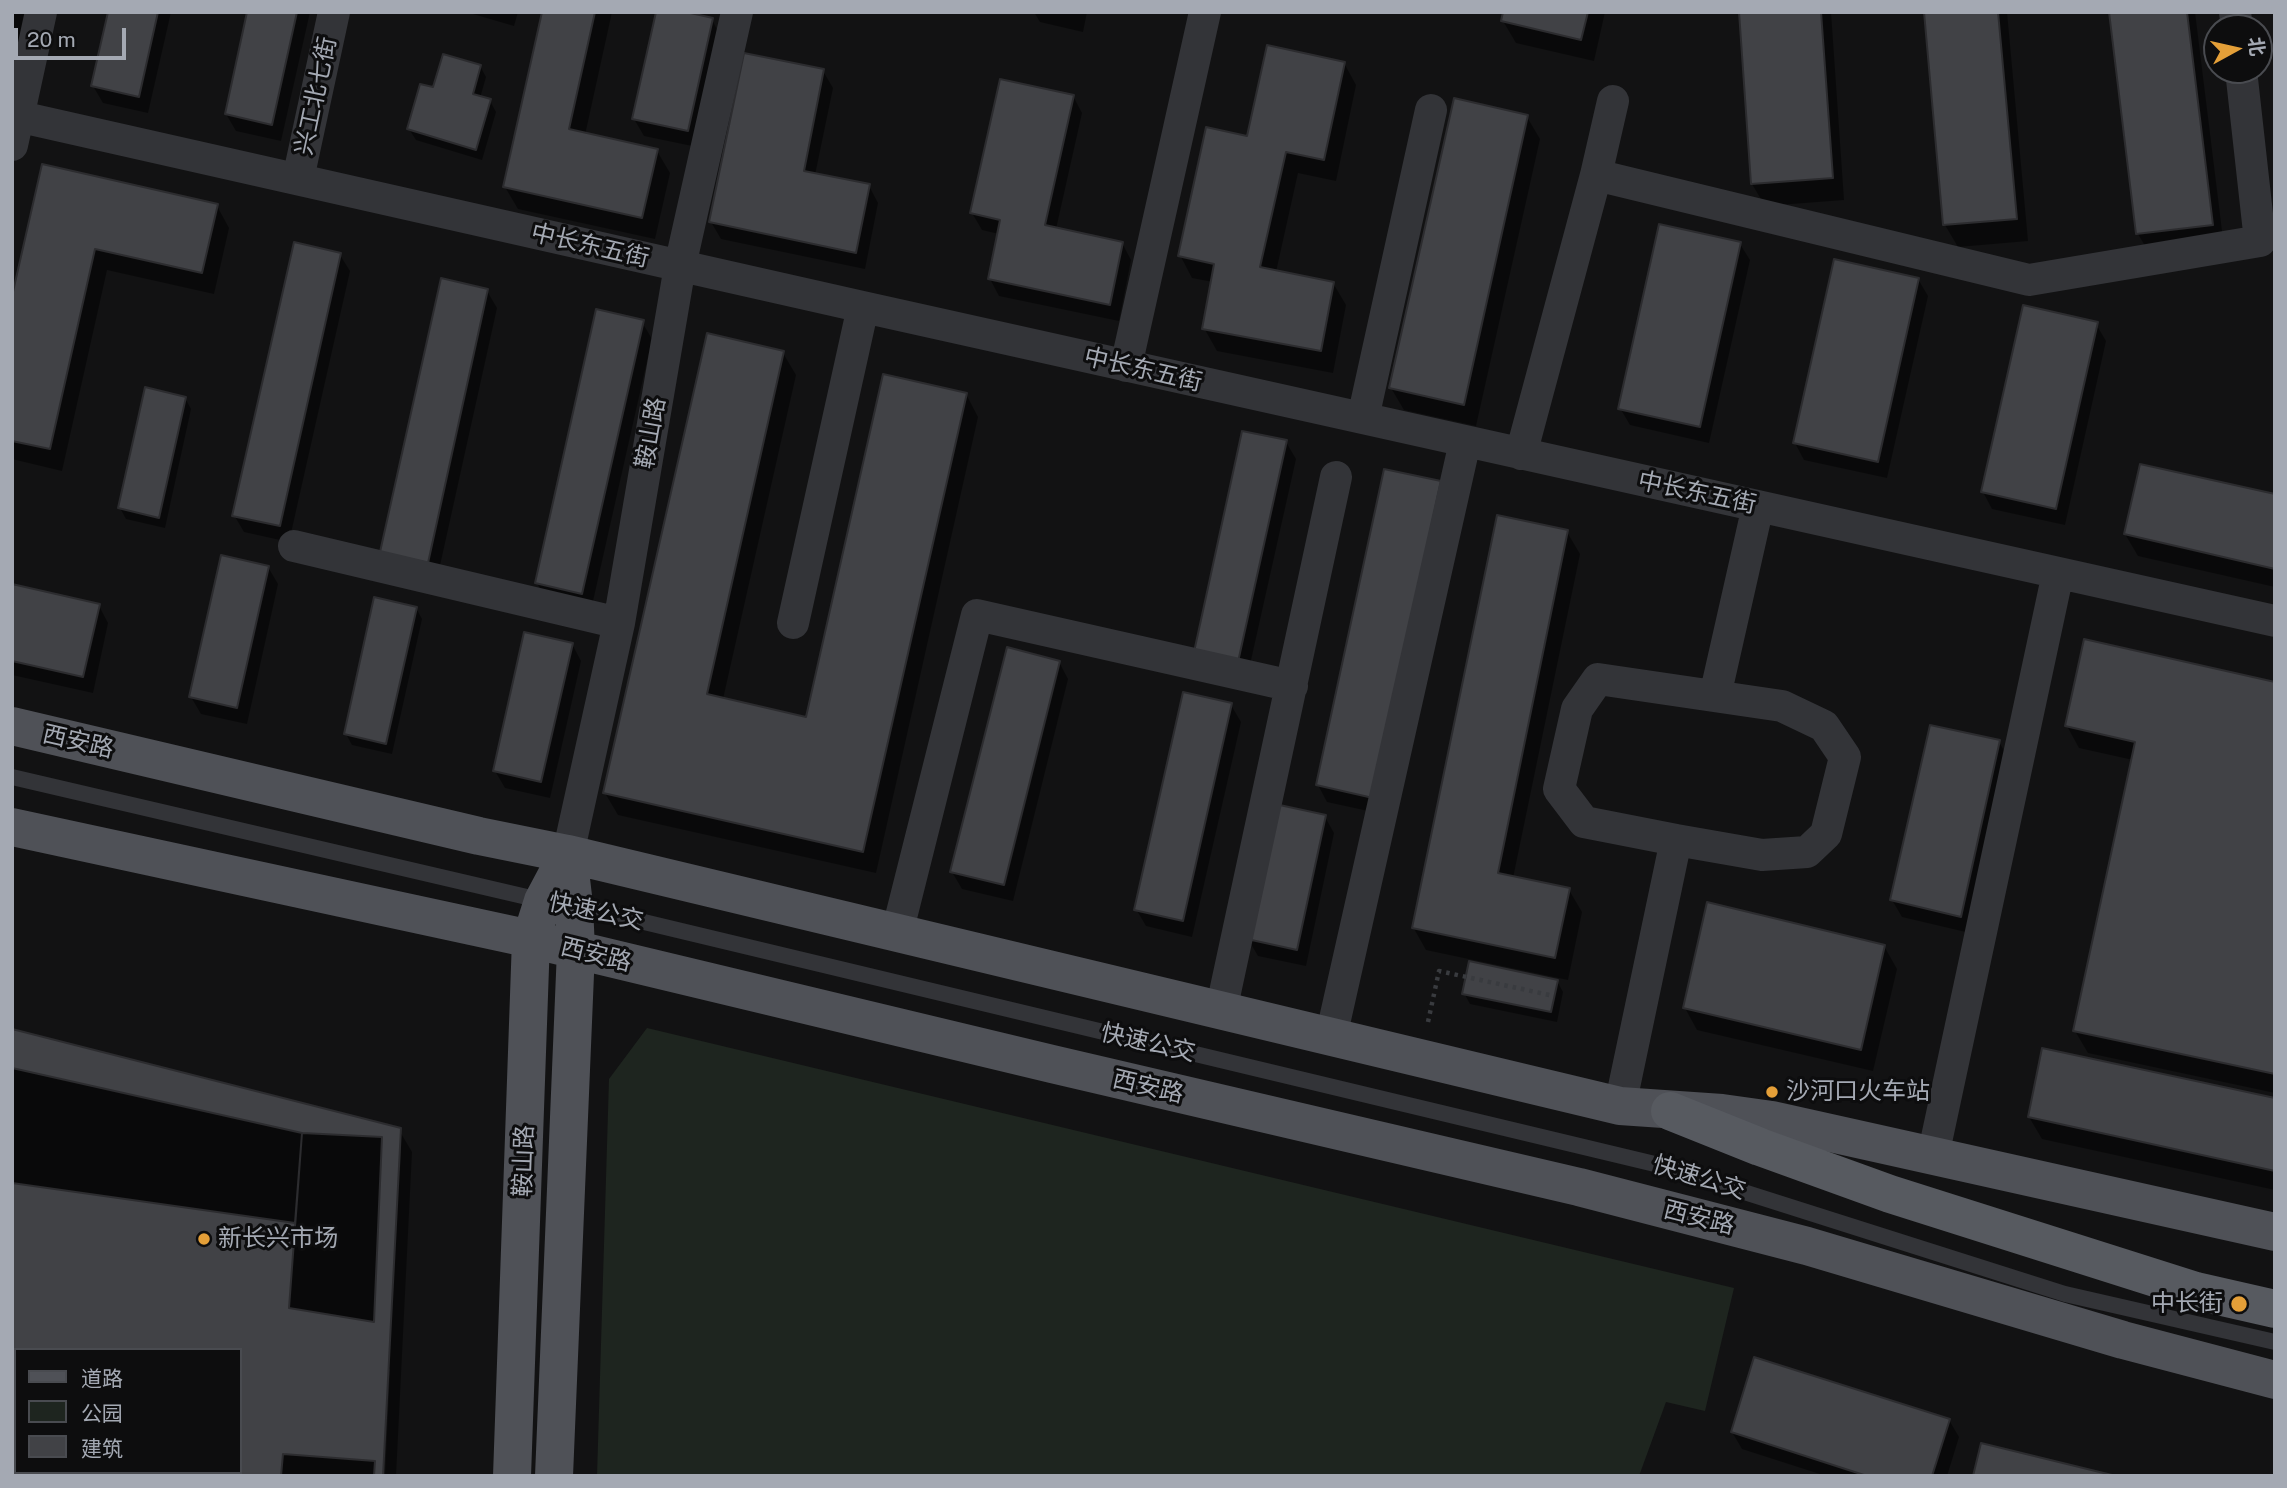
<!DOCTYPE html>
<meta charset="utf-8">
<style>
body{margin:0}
#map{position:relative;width:2287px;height:1488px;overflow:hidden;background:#121213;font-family:"Public Sans","Noto Sans SC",sans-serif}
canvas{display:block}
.frame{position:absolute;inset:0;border:14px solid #a4a9b3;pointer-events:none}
.legend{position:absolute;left:14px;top:1348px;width:228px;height:126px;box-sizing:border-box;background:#0d0d0e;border:2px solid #494b50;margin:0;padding:9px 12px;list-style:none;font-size:21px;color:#a4a9b3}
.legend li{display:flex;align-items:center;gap:14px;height:35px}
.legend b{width:35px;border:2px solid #494b50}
.north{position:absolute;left:2203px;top:14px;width:70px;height:70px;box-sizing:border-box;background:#0d0d0e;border:2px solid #494b50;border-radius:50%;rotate:82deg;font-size:19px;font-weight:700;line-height:28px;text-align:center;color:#a4a9b3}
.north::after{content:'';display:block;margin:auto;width:24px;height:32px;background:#e49f38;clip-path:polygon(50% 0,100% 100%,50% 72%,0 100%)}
.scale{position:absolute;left:14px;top:28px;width:112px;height:32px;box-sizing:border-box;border:4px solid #a4a9b3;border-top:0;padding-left:9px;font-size:21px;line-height:24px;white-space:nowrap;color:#a4a9b3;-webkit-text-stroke:5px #0d0d0e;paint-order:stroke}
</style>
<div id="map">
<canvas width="2287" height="1488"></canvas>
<div class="frame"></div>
<ul class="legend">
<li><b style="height:9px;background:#4f5157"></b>道路</li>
<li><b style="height:19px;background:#1e251f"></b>公园</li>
<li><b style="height:19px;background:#414246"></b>建筑</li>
</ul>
<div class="north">北</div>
<div class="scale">20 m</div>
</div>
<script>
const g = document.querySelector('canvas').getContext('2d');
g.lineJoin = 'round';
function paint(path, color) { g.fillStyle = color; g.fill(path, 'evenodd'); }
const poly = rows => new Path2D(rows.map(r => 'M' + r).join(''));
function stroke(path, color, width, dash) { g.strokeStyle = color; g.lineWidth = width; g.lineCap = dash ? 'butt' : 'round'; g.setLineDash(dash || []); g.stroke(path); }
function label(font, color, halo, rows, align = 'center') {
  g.font = font + ' "Public Sans","Noto Sans SC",sans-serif'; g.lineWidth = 6; g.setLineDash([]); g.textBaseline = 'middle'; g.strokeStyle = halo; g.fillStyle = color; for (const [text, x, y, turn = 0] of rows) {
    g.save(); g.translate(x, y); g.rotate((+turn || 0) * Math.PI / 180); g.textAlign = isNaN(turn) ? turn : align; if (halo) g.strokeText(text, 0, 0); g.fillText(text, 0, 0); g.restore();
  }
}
const green = poly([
 [647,1028,1734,1288,1705,1411,1666,1402,1639,1476,597,1476,609,1079]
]);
const shadow = poly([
 [12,12,28,12,12,72],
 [110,12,171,12,148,113,103,103,93,86],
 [249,12,310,12,281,141,236,131,226,114],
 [466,12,518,12,514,26],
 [544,12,612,12,585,135,657,151,670,173,655,239,518,209,505,187],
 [1034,12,1079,14,1079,12,1087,12,1083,32,1040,22],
 [1505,12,1605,12,1594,61,1516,43,1503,21],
 [1740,12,1831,12,1844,200,1765,206,1752,184],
 [1926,12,2007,12,2028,241,1958,247,1945,225],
 [2111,12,2195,12,2224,247,2151,256,2138,234],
 [712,20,721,37,697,147,644,136,634,119],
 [1344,63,1356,85,1336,181,1298,173,1276,272,1333,283,1346,305,1333,373,1217,351,1204,328,1213,282,1192,278,1180,255,1249,139],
 [480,66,486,77,480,98,490,101,496,112,482,160,416,140,409,129,435,89],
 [823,71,833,88,815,175,869,186,878,203,865,269,721,239,711,222],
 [1073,96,1082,113,1056,229,1122,243,1131,260,1119,321,999,296,990,279,999,234,982,230,972,213],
 [1527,117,1540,139,1476,426,1404,410,1391,388],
 [43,167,217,206,229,228,214,294,107,270,62,471,12,459,12,304],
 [1740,244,1750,260,1709,443,1630,425,1620,408],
 [340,255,350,271,289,542,244,532,234,515],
 [1918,279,1928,296,1887,478,1804,460,1795,443],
 [487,291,497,308,437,579,392,568],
 [642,322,652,339,591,610,546,600,537,583],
 [2096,324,2106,341,2065,525,1992,509,1983,492],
 [783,353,796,375,723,699,807,719,966,394,978,417,876,873,618,815,605,793],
 [185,398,191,409,165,528,126,519,120,508],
 [1286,442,1296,459,1247,678,1205,669],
 [1385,471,1382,814,1327,802,1318,785],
 [2275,496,2275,587,2138,556,2125,534],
 [1567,532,1580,554,1513,878,1569,890,1582,912,1568,980,1426,950,1413,927],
 [268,567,278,584,247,724,201,714,191,697],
 [12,586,99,606,108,623,93,693,12,675],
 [416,608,422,619,392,754,352,745,346,734],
 [572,644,581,661,550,798,505,788,495,771],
 [1059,662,1068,679,1013,901,962,889,952,872],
 [2275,684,2275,1093,2088,1053,2075,1031,2133,760,2079,748,2067,726],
 [1231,705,1241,722,1192,937,1146,926,1136,909],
 [1999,742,2009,759,1970,933,1902,917,1892,900],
 [1325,817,1334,833,1306,966,1258,956,1248,939],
 [1884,946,1897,969,1873,1071,1697,1030,1685,1008],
 [1557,981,1563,992,1557,1022,1470,1004,1464,993],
 [12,1031,399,1130,412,1152,396,1476,385,1476,390,1369,387,1369,381,1475,12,1476],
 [398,1146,401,1146,400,1171,397,1168],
 [16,1350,240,1350,240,1472,16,1472],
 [2275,1100,2275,1190,2042,1139,2029,1117],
 [1949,1420,1959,1437,1947,1476,1826,1476,1742,1449,1732,1432]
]);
const building = poly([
 [108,12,158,12,139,97,91,86,108,12],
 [247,12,297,12,272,125,225,114,247,12],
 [542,12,595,12,569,129,658,149,642,218,503,187,542,12],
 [656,12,686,12,713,18,688,131,632,119,656,12],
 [1503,12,1588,12,1581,40,1501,21,1503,12],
 [1739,12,1821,12,1833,178,1751,184,1739,12],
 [1924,12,1998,12,2017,219,1943,225,1924,12],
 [2109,12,2187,12,2213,225,2136,234,2109,12],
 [1267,45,1345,62,1324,160,1286,152,1260,267,1334,282,1321,351,1202,329,1214,264,1178,256,1206,127,1247,136,1267,45],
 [744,53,824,69,804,171,870,184,856,253,709,222,744,53],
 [443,54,481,65,473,94,491,99,476,150,407,129,420,84,433,87,443,54],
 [1000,79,1074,95,1045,225,1123,242,1110,305,988,279,1000,220,970,213,1000,79],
 [1454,98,1528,115,1464,405,1389,388,1454,98],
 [42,164,218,204,202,273,95,249,50,449,12,441,12,296,42,164],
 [1659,224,1741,242,1700,427,1618,409,1659,224],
 [294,242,341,253,280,526,232,516,294,242],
 [1834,259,1919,278,1878,462,1793,443,1834,259],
 [441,278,488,289,428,563,380,552,441,278],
 [2023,305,2098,322,2056,509,1981,492,2023,305],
 [596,309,644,320,582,594,535,583,596,309],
 [707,333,784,351,707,694,806,717,883,374,967,393,863,852,603,793,707,333],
 [145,387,186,397,159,518,118,508,145,387],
 [1242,431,1287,440,1238,662,1194,652,1242,431],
 [2140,464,2275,494,2275,569,2124,534,2140,464],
 [1384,469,1441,481,1373,798,1316,785,1384,469],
 [1497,515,1568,530,1498,873,1570,888,1555,958,1412,928,1497,515],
 [221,555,269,566,237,708,189,697,221,555],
 [12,584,100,604,83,677,12,661,12,584],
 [374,597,417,607,386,744,344,734,374,597],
 [524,632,573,643,541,782,493,771,524,632],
 [2084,639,2275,682,2275,1074,2073,1031,2135,742,2065,726,2084,639],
 [1007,647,1060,661,1004,885,950,872,1007,647],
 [1183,692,1232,703,1183,921,1134,910,1183,692],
 [1930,725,2000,740,1961,917,1890,900,1930,725],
 [1275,804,1326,815,1297,950,1247,939,1275,804],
 [1707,902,1885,945,1861,1050,1683,1008,1707,902],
 [1469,961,1558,980,1551,1012,1462,994,1469,961],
 [12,1029,401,1128,383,1476,12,1476,12,1029],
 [16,1350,240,1350,240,1472,16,1472,16,1350],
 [2042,1048,2275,1098,2275,1171,2028,1117,2042,1048],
 [12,1068,302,1133,295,1223,12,1183,12,1068],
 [302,1133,382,1137,374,1322,289,1308,302,1133],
 [1754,1357,1950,1419,1932,1476,1867,1476,1731,1432,1754,1357],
 [1981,1443,2116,1476,1973,1476,1981,1443],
 [283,1454,375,1461,374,1476,281,1476,283,1454]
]);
const path = poly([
 [1428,1022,1439,971,1554,996]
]);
const service = poly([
 [12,777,544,901],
 [573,905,1659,1165,2065,1294,2275,1342]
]);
const minor = poly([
 [2235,12,2237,28],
 [12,115,863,307,2275,621],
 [12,145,41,12],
 [1596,175,1613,101],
 [298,179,334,12],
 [1126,366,1205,12],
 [1363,418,1431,110],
 [1521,454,1596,175,2029,280,2260,241,2241,70],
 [294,546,619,623],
 [793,623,863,307],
 [1715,696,1758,506],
 [568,854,619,623,680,266,737,12],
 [897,933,977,615,1292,686],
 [1221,1011,1336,477],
 [1331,1037,1465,442],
 [1620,1106,1676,840,1762,855,1807,852,1826,834,1845,757,1824,726,1782,706,1598,679,1577,709,1559,789,1584,822,1676,840],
 [1933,1156,2058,573]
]);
const primary = poly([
 [12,726,479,836,568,854,1620,1106,1722,1113,1772,1120,2275,1232],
 [12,827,531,939,1052,1064,1579,1187,1807,1246,2123,1340,2275,1380],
 [512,1476,531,939,543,901,568,854],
 [554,1476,576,950,574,905,568,854]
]);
const trunk = poly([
 [1670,1111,1760,1147,1890,1194,2196,1291,2275,1309]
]);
const markers = [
 [1772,1092,7,"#e49f38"],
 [204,1239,7,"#e49f38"],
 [2239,1304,9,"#e49f38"]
];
const streetNames = [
 ["兴工北七街",316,96,-78],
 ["中长东五街",590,246,13],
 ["中长东五街",1143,370,13],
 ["鞍山路",651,433,-80],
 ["中长东五街",1697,493,12],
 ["西安路",78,742,13],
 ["快速公交",596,912,12],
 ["西安路",596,955,14],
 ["快速公交",1148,1043,13],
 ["西安路",1148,1087,13],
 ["鞍山路",524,1161,-88],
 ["快速公交",1699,1178,17],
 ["西安路",1699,1218,14]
];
const poiNames = [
 ["沙河口火车站",1786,1092],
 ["新长兴市场",218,1239],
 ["中长街",2223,1304,"right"]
];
paint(green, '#1e251f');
paint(shadow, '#0007');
paint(building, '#414246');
stroke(building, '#2c2c2f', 2);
stroke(path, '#393b3f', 4.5, [3.5, 5]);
stroke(service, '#333438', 16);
stroke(minor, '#333438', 32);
stroke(primary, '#4f5157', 38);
stroke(trunk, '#575a60', 38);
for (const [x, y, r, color] of markers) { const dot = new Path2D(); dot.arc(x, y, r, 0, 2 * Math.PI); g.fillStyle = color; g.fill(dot); stroke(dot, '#0d0d0e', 2.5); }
label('24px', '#a4a9b3', '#0d0d0e', streetNames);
label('24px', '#a4a9b3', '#0d0d0e', poiNames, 'left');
</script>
